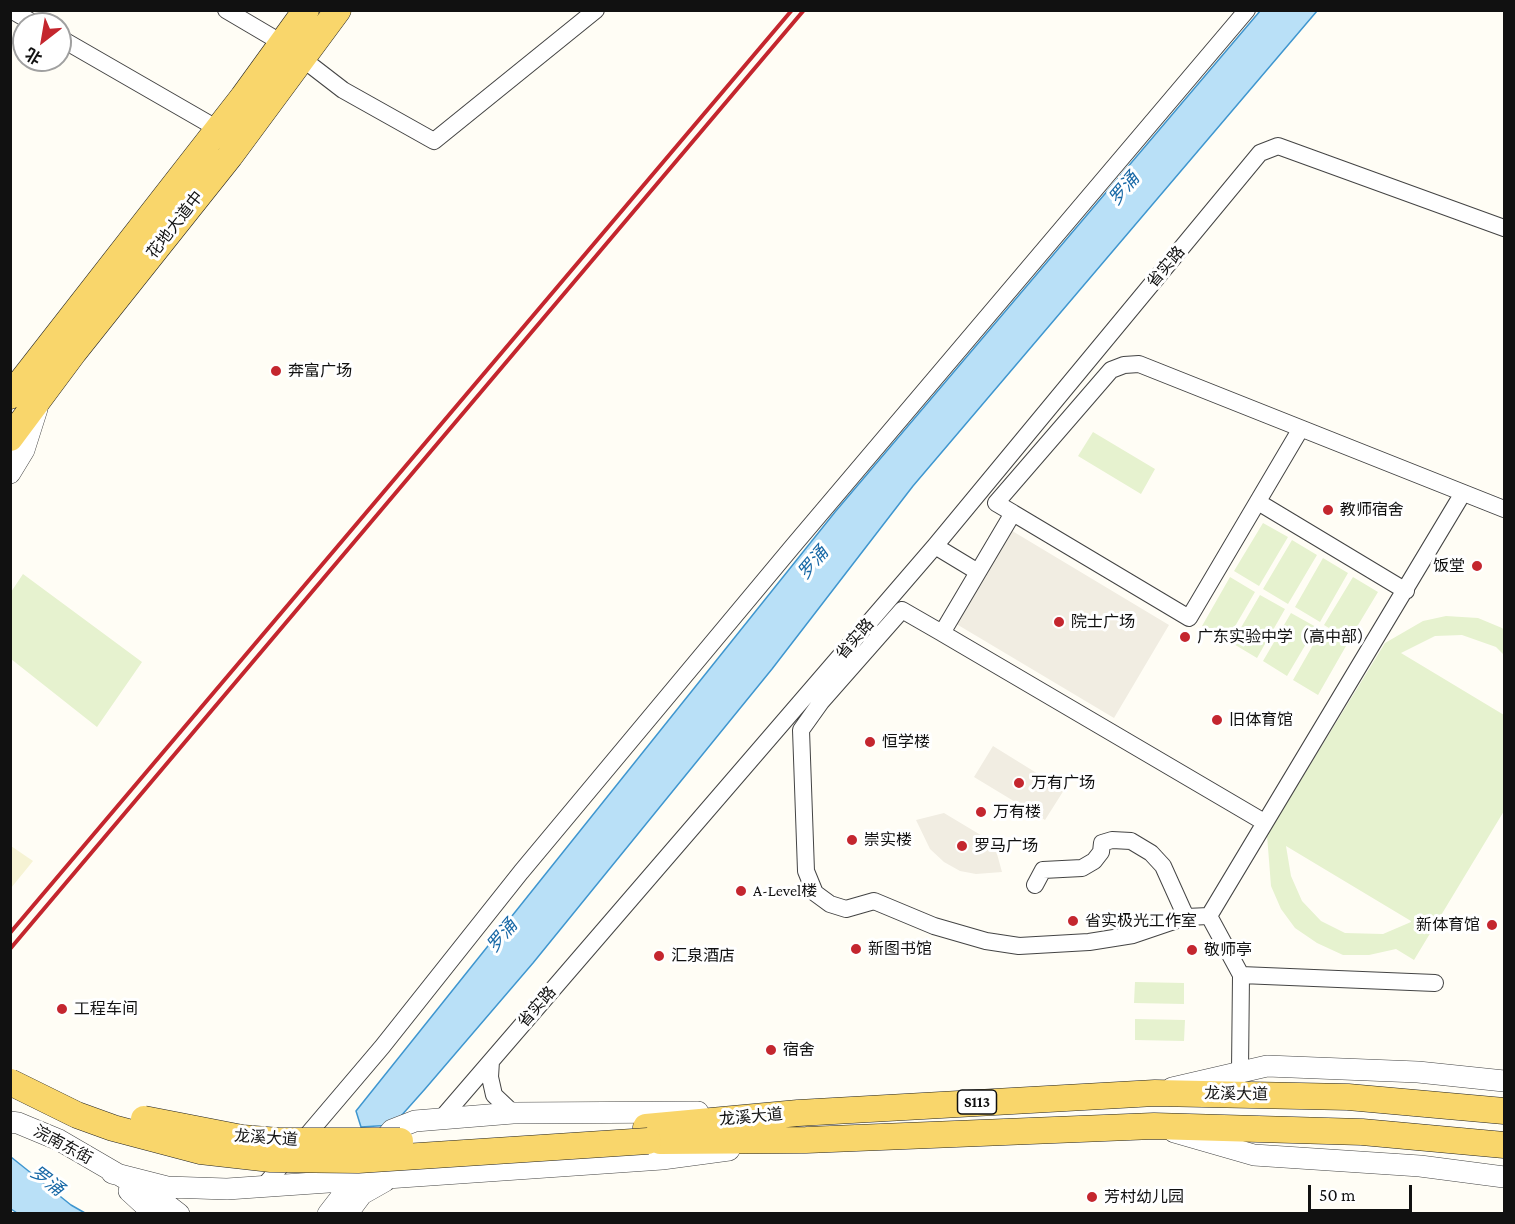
<!DOCTYPE html>
<meta charset="utf-8">
<style>
body{margin:0}
#map{position:relative;width:1515px;height:1224px;overflow:hidden;background:#fffdf5;font-family:"Crimson Pro","Noto Sans SC",serif}
canvas{display:block}
.frame{position:absolute;inset:0;border:12px solid #111;pointer-events:none}
.north{position:absolute;left:12px;top:12px;width:60px;height:60px;box-sizing:border-box;background:#fff;border:2px solid #a0a0a0;border-radius:50%;rotate:211deg;font-size:16px;font-weight:700;line-height:24px;text-align:center;color:#111}
.north::after{content:'';display:block;margin:auto;width:21px;height:27px;background:#c4262e;clip-path:polygon(50% 0,100% 100%,50% 72%,0 100%)}
.scale{position:absolute;left:1308px;top:1185px;width:104px;height:27px;box-sizing:border-box;border:3px solid #111;border-top:0;padding-left:8px;font-size:18px;line-height:21px;white-space:nowrap;color:#111;-webkit-text-stroke:4px #fff;paint-order:stroke}
</style>
<div id="map">
<canvas width="1515" height="1224"></canvas>
<div class="frame"></div>
<div class="north">北</div>
<div class="scale">50 m</div>
</div>
<script>
const g = document.querySelector('canvas').getContext('2d');
g.lineJoin = 'round';
function paint(path, color) { g.fillStyle = color; g.fill(path, 'evenodd'); }
const poly = rows => new Path2D(rows.map(r => 'M' + r).join(''));
function stroke(path, color, width, dash) { g.strokeStyle = color; g.lineWidth = width; g.lineCap = dash ? 'butt' : 'round'; g.setLineDash(dash || []); g.stroke(path); }
function label(font, color, halo, rows, align = 'center') {
  g.font = font + ' "Crimson Pro","Noto Sans SC",serif'; g.lineWidth = 6; g.setLineDash([]); g.textBaseline = 'middle'; g.strokeStyle = halo; g.fillStyle = color; for (const [text, x, y, turn = 0] of rows) {
    g.save(); g.translate(x, y); g.rotate((+turn || 0) * Math.PI / 180); g.textAlign = isNaN(turn) ? turn : align; if (halo) g.strokeText(text, 0, 0); g.fillText(text, 0, 0); g.restore();
  }
}
const farmland = poly([
 [11,846,33,861,11,888]
]);
const pitch = poly([
 [1093,432,1155,469,1141,494,1078,456],
 [1263,523,1288,537,1259,586,1234,571],
 [1292,540,1317,555,1288,604,1263,589],
 [1323,558,1348,573,1320,622,1295,607],
 [23,574,142,662,97,727,11,659,11,592],
 [1230,577,1255,592,1227,640,1202,626],
 [1353,577,1378,592,1349,640,1324,625],
 [1260,595,1285,609,1257,658,1232,643],
 [1291,613,1316,627,1287,676,1263,661],
 [1446,616,1478,618,1502,628,1504,630,1504,655,1496,647,1462,635,1435,636,1401,653,1504,715,1504,811,1414,960,1396,949,1369,955,1343,955,1317,943,1295,928,1281,909,1271,886,1267,835,1385,643,1423,621],
 [1286,846,1411,921,1411,922,1383,934,1345,933,1321,921,1302,901,1291,876],
 [1321,631,1346,646,1318,695,1293,680],
 [1135,982,1184,983,1184,1004,1134,1003],
 [1135,1019,1185,1020,1184,1041,1135,1040]
]);
const plaza = poly([
 [1004,526,1169,625,1114,718,948,619],
 [993,746,1064,790,1045,820,974,777],
 [944,813,994,843,1002,872,976,874,960,871,944,862,930,849,916,820]
]);
const water = poly([
 [1260,11,1317,11,913,486,772,669,533,963,425,1089,393,1125,361,1127,356,1111,835,512,1260,11],
 [11,1157,71,1205,85,1213,17,1213,11,1209,11,1157]
]);
const minor = poly([
 [11,10,35,24],
 [226,10,282,43,343,90,434,141,596,10],
 [60,38,218,129],
 [1258,502,1406,591],
 [1013,513,996,503,1111,370,1124,365,1139,364,1504,509],
 [935,546,978,572],
 [942,633,902,610,821,702,801,730,806,871,815,893,830,904,846,909,874,901,934,926,986,941,1019,946,1089,942,1133,935,1186,917,1209,916],
 [1264,822,942,633,1013,513,1189,618,1300,430],
 [1035,885,1043,870,1082,868,1094,861,1101,852,1102,843,1112,840,1131,841,1151,853,1163,866,1186,917],
 [1241,975,1435,983],
 [491,1061,490,1077,494,1095,513,1113],
 [1240,1070,1241,975,1209,916,1463,493],
 [441,1119,935,546,1260,153,1278,146,1504,228],
 [263,1187,382,1047,521,872,793,546,1247,10]
]);
const tertiary = poly([
 [10,473,24,450,37,409],
 [1172,1088,1267,1066,1418,1072,1504,1081],
 [10,1122,18,1123,59,1140,157,1197,179,1214],
 [1174,1132,1254,1155,1420,1166,1504,1177],
 [377,1148,392,1130,415,1121,513,1113,698,1112],
 [112,1173,167,1187,227,1189,662,1159,729,1150],
 [129,1191,154,1214],
 [328,1214,359,1174],
 [347,1214,362,1194,385,1181]
]);
const primary = poly([
 [10,396,243,97,306,10],
 [10,438,74,352,230,156,338,10],
 [646,1127,798,1113,1155,1093,1348,1097,1504,1111],
 [660,1141,806,1140,1154,1126,1362,1132,1504,1145]
]);
const rail = poly([
 [10,933,792,10],
 [10,949,804,10]
]);
const primaryBridge = poly([
 [10,1082,77,1115,113,1128,200,1151,271,1159,358,1160,648,1141],
 [144,1119,242,1138,279,1141,400,1141]
]);
const markers = [
 [276,371,6,"#c4262e"],
 [1328,510,6,"#c4262e"],
 [1477,566,6,"#c4262e"],
 [1059,622,6,"#c4262e"],
 [1185,637,6,"#c4262e"],
 [1217,720,6,"#c4262e"],
 [870,742,6,"#c4262e"],
 [1019,783,6,"#c4262e"],
 [981,812,6,"#c4262e"],
 [852,840,6,"#c4262e"],
 [962,846,6,"#c4262e"],
 [741,891,6,"#c4262e"],
 [1073,921,6,"#c4262e"],
 [1492,925,6,"#c4262e"],
 [856,949,6,"#c4262e"],
 [1192,950,6,"#c4262e"],
 [659,956,6,"#c4262e"],
 [62,1009,6,"#c4262e"],
 [771,1050,6,"#c4262e"],
 [1092,1197,6,"#c4262e"]
];
const shields = [
 [977,1102,39]
];
const shieldNames = [
 ["S113",977,1102]
];
const streetNames = [
 ["花地大道中",175,225,-52],
 ["省实路",1166,267,-50],
 ["省实路",855,639,-49],
 ["省实路",537,1007,-49],
 ["龙溪大道",1236,1094,1],
 ["龙溪大道",751,1117,-5],
 ["龙溪大道",266,1138,4],
 ["浣南东街",63,1145,28]
];
const poiNames = [
 ["奔富广场",288,371],
 ["教师宿舍",1340,510],
 ["饭堂",1465,566,"right"],
 ["院士广场",1071,622],
 ["广东实验中学（高中部）",1197,637],
 ["旧体育馆",1229,720],
 ["恒学楼",882,742],
 ["万有广场",1031,783],
 ["万有楼",993,812],
 ["崇实楼",864,840],
 ["罗马广场",974,846],
 ["A-Level楼",753,891],
 ["省实极光工作室",1085,921],
 ["新体育馆",1480,925,"right"],
 ["新图书馆",868,949],
 ["敬师亭",1204,950],
 ["汇泉酒店",671,956],
 ["工程车间",74,1009],
 ["宿舍",783,1050],
 ["芳村幼儿园",1104,1197]
];
const waterNames = [
 ["罗涌",1124,189,-50],
 ["罗涌",813,563,-50],
 ["罗涌",502,936,-50],
 ["罗涌",47,1181,37]
];
paint(farmland, '#f6f3d4');
paint(pitch, '#e6f2cf');
paint(plaza, '#f1ede2');
paint(water, '#b9e0f7');
stroke(water, '#3f96cf', 1.5);
stroke(minor, '#444', 18);
stroke(tertiary, '#444', 22);
stroke(primary, '#222', 27);
stroke(minor, '#fff', 16);
stroke(tertiary, '#fff', 21);
stroke(primary, '#f9d66b', 26);
stroke(rail, '#c4262e', 4);
stroke(primaryBridge, '#222', 27, []);
stroke(primaryBridge, '#f9d66b', 26);
for (const [x, y, r, color] of markers) { const dot = new Path2D(); dot.arc(x, y, r, 0, 2 * Math.PI); g.fillStyle = color; g.fill(dot); stroke(dot, '#fff', 2); }
for (const [x, y, w] of shields) { const box = new Path2D(); box.roundRect(x - w / 2, y - 12, w, 24, 4.5); g.fillStyle = '#fff'; g.fill(box); stroke(box, '#111', 1.5); }
label('bold 15px', '#111', null, shieldNames);
label('16px', '#111', '#fff', streetNames);
label('16px', '#111', '#fff', poiNames, 'left');
label('italic 18px', '#1768a6', '#fff', waterNames);
</script>
